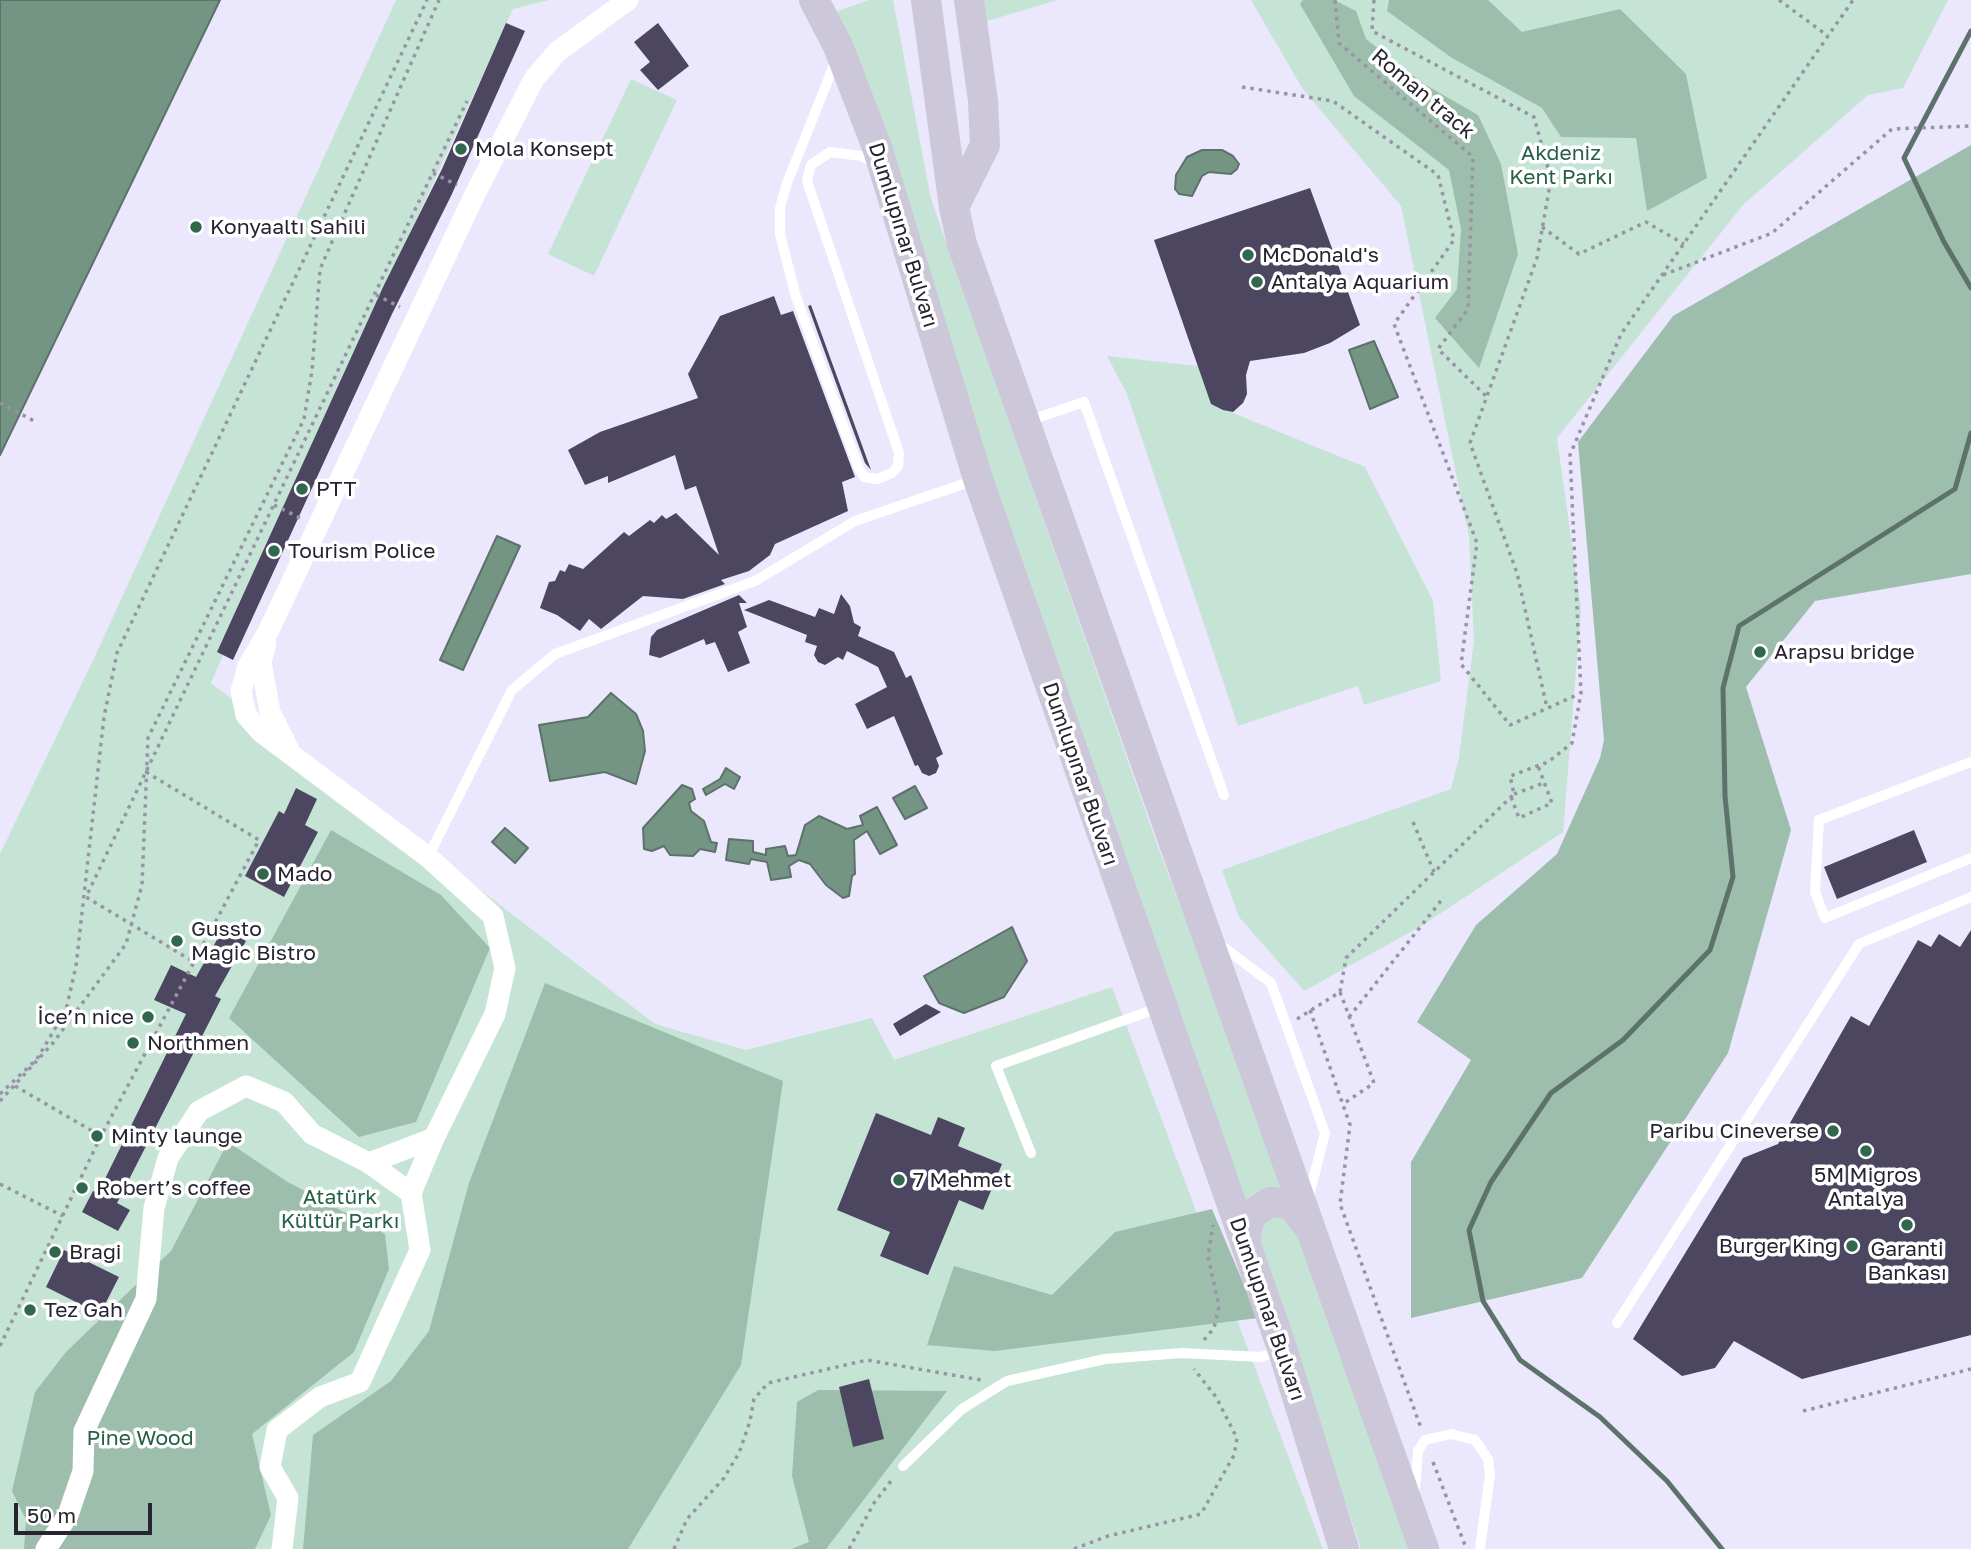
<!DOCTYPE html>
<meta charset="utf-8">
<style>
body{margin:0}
#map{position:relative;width:1971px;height:1549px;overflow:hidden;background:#ebe7fc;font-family:"Golos Text",sans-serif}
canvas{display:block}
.scale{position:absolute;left:14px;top:1503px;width:138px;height:32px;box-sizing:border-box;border:4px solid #272431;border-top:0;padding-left:9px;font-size:21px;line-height:24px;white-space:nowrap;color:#272431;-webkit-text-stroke:5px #fff;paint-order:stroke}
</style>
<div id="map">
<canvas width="1971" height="1549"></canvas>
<div class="scale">50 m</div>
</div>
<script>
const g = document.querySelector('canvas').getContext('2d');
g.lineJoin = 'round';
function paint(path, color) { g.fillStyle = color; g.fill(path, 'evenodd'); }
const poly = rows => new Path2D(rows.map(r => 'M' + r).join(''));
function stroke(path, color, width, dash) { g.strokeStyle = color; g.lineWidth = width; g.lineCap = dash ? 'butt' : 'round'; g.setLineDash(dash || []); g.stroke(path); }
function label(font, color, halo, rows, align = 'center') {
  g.font = font + ' "Golos Text",sans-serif'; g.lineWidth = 7; g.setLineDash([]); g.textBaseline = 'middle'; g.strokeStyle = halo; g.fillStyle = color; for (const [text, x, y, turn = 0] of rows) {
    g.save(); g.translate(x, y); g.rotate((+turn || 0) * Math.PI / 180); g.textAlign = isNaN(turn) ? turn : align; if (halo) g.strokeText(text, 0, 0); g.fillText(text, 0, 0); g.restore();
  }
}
const green = poly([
 [396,0,549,0,513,9,323,423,211,683,655,1024,746,1050,872,1018,894,1060,1112,987,1323,1549,0,1549,0,854,96,654],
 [869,0,893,0,931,199,1157,844,1286,1188,1240,1203,833,13],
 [983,0,1057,0,984,22],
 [1251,0,1948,0,1903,88,1868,95,1743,205,1557,438,1581,609,1563,832,1423,925,1304,991,1239,917,1222,870,1451,789,1459,757,1474,641,1469,537,1401,206,1302,88],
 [631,79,677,100,594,276,548,254],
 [1107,356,1198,366,1211,404,1365,467,1433,601,1441,681,1364,705,1358,686,1238,726,1127,394],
 [1277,1215,1298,1231,1411,1549,1361,1549,1257,1235,1261,1224]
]);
const forest = poly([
 [1303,0,1334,0,1356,11,1366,39,1424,84,1478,115,1501,164,1518,254,1479,368,1435,318,1457,289,1461,229,1449,170,1354,96,1300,4],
 [1389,0,1488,0,1522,32,1620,9,1686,74,1707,178,1647,211,1636,138,1561,137,1542,108,1452,58,1387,11],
 [1971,145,1971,574,1815,601,1746,687,1791,830,1728,1053,1582,1278,1411,1318,1411,1162,1471,1060,1417,1022,1476,925,1557,854,1600,758,1604,740,1578,442,1673,316],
 [331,830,441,895,490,948,416,1122,359,1137,229,1018],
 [545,983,783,1081,741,1365,628,1549,303,1549,313,1435,391,1381,429,1331,469,1183],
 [228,1142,286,1181,385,1234,389,1269,354,1352,252,1434,271,1515,255,1549,24,1549,26,1520,12,1491,35,1392,66,1352,171,1251],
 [1212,1209,1258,1318,995,1351,927,1345,954,1266,1052,1295,1115,1232],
 [818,1390,947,1391,826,1549,791,1549,809,1542,792,1476,797,1402]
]);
const water = poly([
 [0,0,220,0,0,455,0,0],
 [1202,150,1222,150,1233,156,1239,164,1237,169,1231,174,1209,172,1202,176,1192,196,1179,194,1175,189,1176,175,1187,157,1202,150],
 [1374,341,1398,397,1370,409,1349,350,1374,341],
 [497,536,520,546,463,670,440,660,497,536],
 [611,693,636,714,643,731,645,751,636,784,605,772,550,781,539,725,588,717,611,693],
 [726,768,740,777,734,789,725,784,706,795,703,789,720,779,726,768],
 [682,785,692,789,695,799,689,803,691,811,704,821,711,842,717,843,715,852,700,849,693,856,670,855,664,846,652,851,644,849,643,828,682,785],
 [915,786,927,808,905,819,893,798,915,786],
 [877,807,897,845,880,854,867,831,854,840,855,874,852,876,849,896,843,898,826,885,810,864,799,860,789,866,791,877,771,880,767,862,751,859,749,864,726,860,729,839,753,841,753,852,766,855,766,849,785,846,788,856,796,855,805,825,819,816,847,829,863,825,860,816,877,807],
 [505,828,528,848,515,863,492,842,505,828],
 [1012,927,1027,961,1004,997,964,1013,939,1003,924,976,1012,927]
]);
const stream = poly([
 [1971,31,1904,158,1944,242,1971,288],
 [1722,1549,1667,1481,1600,1417,1520,1360,1483,1301,1469,1230,1491,1182,1551,1093,1623,1040,1710,950,1733,877,1725,796,1723,688,1739,626,1955,489,1971,433]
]);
const building = poly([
 [506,23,525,31,451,196,392,314,233,660,217,652,384,285,442,169],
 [658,23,689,66,658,90,640,70,650,62,634,42],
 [1310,188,1360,325,1330,343,1304,353,1250,361,1246,375,1247,394,1243,403,1233,412,1223,410,1211,404,1154,240],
 [774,296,781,315,793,311,855,477,842,482,848,511,775,544,770,555,749,571,721,580,725,584,683,599,643,596,601,629,589,619,580,631,557,615,540,608,549,582,555,581,560,570,565,572,569,564,583,569,624,532,629,536,650,520,654,523,662,515,666,519,676,513,719,555,696,486,685,490,675,455,608,483,608,476,585,485,568,450,600,432,698,398,688,374,720,316],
 [811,305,871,470,865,463,808,306],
 [841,594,850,606,854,623,861,627,858,636,894,652,906,678,911,675,943,754,936,758,939,766,936,773,929,776,922,773,918,765,915,766,894,716,867,729,855,704,887,687,878,667,847,651,843,660,838,657,825,665,818,662,814,655,817,646,805,642,807,635,744,610,769,600,815,617,819,608,834,614],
 [739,595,747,603,739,603,747,627,738,632,750,663,728,672,715,642,706,645,704,639,660,658,649,655,651,637,657,630],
 [296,788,317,799,305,825,318,832,284,897,245,876,279,811,284,814],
 [1914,830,1927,862,1837,899,1824,867],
 [223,929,246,941,215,996,221,999,117,1203,130,1210,118,1231,82,1212,93,1191,98,1193,186,1014,154,1000,171,965,196,977],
 [1971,930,1971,1335,1802,1379,1734,1341,1715,1368,1682,1376,1633,1339,1743,1158,1778,1144,1851,1016,1869,1026,1918,940,1931,947,1939,934,1960,947],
 [926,1004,941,1012,900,1036,893,1024],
 [876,1113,931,1135,938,1117,965,1128,958,1146,1002,1164,983,1210,959,1200,928,1275,880,1256,890,1232,837,1210],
 [64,1250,119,1277,100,1314,46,1287],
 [869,1379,884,1439,853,1447,839,1387]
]);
const path = poly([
 [1335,0,1339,43,1473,157,1468,309,1438,349,1487,397],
 [1374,0,1372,31,1534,117,1551,179,1537,258,1470,443,1517,573,1547,708],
 [1779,0,1828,36],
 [1242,87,1333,101,1438,175,1454,240,1394,324,1477,543,1461,664,1510,725,1579,694],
 [433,173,457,185],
 [1542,227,1579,254,1646,222,1684,244],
 [1663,275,1772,233,1892,129,1971,126],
 [376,295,400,307],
 [0,403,36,422],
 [274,505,300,518],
 [146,772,259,840,194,962],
 [1514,794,1544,783],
 [1511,797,1519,818,1552,803,1538,766],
 [1413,822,1434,872],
 [1340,992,1374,1083,1343,1104],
 [1310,1010,1350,1125,1340,1204,1421,1428],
 [1349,1017,1444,897],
 [1297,1019,1340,992,1346,958,1514,794,1510,776,1548,762,1572,743,1581,693,1570,455,1621,334,1853,0],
 [15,1086,101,1136],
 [0,1094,37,1059,66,1010,76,966,104,717,117,653,427,0],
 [0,1101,53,1043,126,944,142,885,148,738,304,419,312,371,320,269,439,0],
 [0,1184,63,1216],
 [1204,1340,1214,1328,1219,1306,1208,1256,1213,1225],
 [0,1346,101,1136,194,962,86,897,467,101],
 [1803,1411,1971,1369],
 [1433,1462,1466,1548],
 [674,1549,687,1519,724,1478,739,1453,750,1421,754,1399,768,1383,867,1360,981,1380],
 [849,1549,874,1503,894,1477],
 [1074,1549,1108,1536,1201,1514,1234,1455,1237,1438,1216,1397,1194,1369]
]);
const lane = poly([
 [836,60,787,183,780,208,780,234,796,297,858,466,864,477,877,479,892,473,898,466,899,453,807,181,811,165,830,152,862,156,875,164],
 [1028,421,1084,402,1224,795],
 [1971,762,1819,820,1815,892,1825,918,1971,858],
 [428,857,512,690,555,654,755,581,855,521,975,480],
 [1218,943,1271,983,1325,1133,1308,1200],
 [1031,1153,996,1066,1161,1007],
 [1617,1323,1859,944,1971,897],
 [903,1466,962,1409,1007,1381,1105,1359,1182,1353,1261,1357,1280,1351],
 [1415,1491,1418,1451,1425,1440,1451,1434,1475,1440,1488,1459,1490,1474,1480,1549]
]);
const street = poly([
 [266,643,261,662,270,712,288,748],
 [369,1163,411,1193],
 [46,1549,68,1515,83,1471,84,1431,146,1299,154,1208,168,1158,199,1111,246,1086,284,1102,312,1134,369,1163,434,1138],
 [282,1549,288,1498,270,1467,277,1430,320,1397,360,1382,420,1250,411,1193,434,1138,495,1014,505,968,493,916,428,857,261,732,246,715,241,691,248,666,268,632,475,194,534,79,557,52,628,0]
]);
const secondary = poly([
 [814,0,838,46,878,150,978,479,1283,1351,1344,1549],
 [926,0,954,207,962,244,1424,1549],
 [954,207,985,145,983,101,969,0],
 [1246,1243,1247,1225,1255,1212,1270,1202,1290,1204,1309,1227]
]);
const markers = [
 [461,149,7,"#2f674f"],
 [196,227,7,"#2f674f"],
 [1248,255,7,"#2f674f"],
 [1257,282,7,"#2f674f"],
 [302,489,7,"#2f674f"],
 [274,551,7,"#2f674f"],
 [1760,652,7,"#2f674f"],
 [263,874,7,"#2f674f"],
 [177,941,7,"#2f674f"],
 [148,1017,7,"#2f674f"],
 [133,1043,7,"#2f674f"],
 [1833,1131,7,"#2f674f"],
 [97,1136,7,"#2f674f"],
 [1866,1151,7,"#2f674f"],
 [899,1180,7,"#2f674f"],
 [82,1188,7,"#2f674f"],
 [1907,1225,7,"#2f674f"],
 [1852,1246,7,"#2f674f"],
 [55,1252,7,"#2f674f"],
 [30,1310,7,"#2f674f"]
];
const streetNames = [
 ["Roman track",1423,94,40],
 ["Dumlupınar Bulvarı",903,235,73],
 ["Dumlupınar Bulvarı",1080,774,71],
 ["Dumlupınar Bulvarı",1267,1309,71]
];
const poiNames = [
 ["Mola Konsept",475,149],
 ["Konyaaltı Sahili",210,227],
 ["McDonald's",1262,255],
 ["Antalya Aquarium",1271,282],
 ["PTT",316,489],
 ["Tourism Police",288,551],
 ["Arapsu bridge",1774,652],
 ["Mado",277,874],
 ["Gussto",191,929],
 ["Magic Bistro",191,953],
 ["İce’n nice",134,1017,"right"],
 ["Northmen",147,1043],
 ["Paribu Cineverse",1819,1131,"right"],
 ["Minty launge",111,1136],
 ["5M Migros",1866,1175,"center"],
 ["Antalya",1866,1199,"center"],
 ["7 Mehmet",913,1180],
 ["Robert’s coffee",96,1188],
 ["Burger King",1838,1246,"right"],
 ["Garanti",1907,1249,"center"],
 ["Bankası",1907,1273,"center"],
 ["Bragi",69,1252],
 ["Tez Gah",44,1310]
];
const parkNames = [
 ["Akdeniz",1561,153],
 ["Kent Parkı",1561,177],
 ["Atatürk",340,1197],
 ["Kültür Parkı",340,1221],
 ["Pine Wood",140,1438]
];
paint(green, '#c6e4d5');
paint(forest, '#9dbead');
paint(water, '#749484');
stroke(water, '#5d726b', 2);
stroke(stream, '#5d726b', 5);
paint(building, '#4c4660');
stroke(path, '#9894a6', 3.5, [3.5, 5]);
stroke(lane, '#fff', 10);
stroke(street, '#fff', 21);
stroke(secondary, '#ccc7d9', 30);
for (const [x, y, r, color] of markers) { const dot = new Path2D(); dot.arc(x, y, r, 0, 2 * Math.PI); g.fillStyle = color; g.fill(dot); stroke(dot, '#fff', 2.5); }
label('21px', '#272431', '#fff', streetNames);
label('21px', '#272431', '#fff', poiNames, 'left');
label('21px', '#266048', '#fff', parkNames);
</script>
